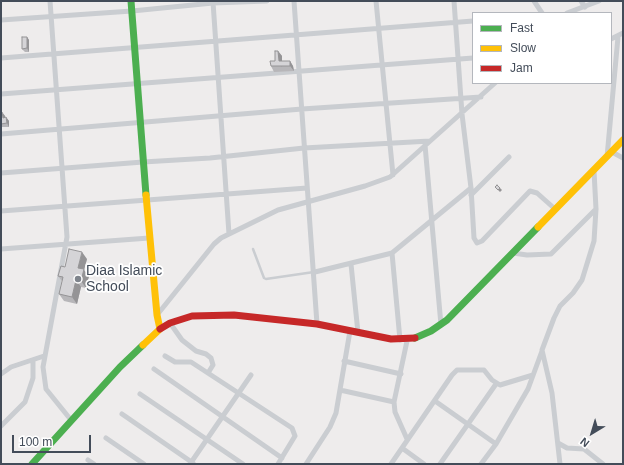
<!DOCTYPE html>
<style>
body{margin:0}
#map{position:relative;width:624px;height:465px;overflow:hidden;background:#eeecec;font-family:Arial,sans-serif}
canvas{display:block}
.frame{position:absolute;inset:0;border:2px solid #434c59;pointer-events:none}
.legend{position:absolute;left:472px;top:12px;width:140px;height:72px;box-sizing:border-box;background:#fff;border:1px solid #b4b7bd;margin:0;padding:5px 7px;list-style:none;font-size:12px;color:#434c59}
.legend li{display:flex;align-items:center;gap:8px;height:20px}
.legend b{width:20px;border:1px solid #b4b7bd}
.north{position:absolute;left:572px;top:413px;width:40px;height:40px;-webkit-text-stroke:3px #fff;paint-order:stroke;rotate:218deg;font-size:11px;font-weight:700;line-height:16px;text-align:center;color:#434c59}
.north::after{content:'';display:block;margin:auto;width:14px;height:18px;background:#434c59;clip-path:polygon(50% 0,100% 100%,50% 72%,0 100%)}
.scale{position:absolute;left:12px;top:435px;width:79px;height:18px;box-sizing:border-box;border:2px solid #434c59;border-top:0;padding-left:5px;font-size:12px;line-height:14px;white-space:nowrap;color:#434c59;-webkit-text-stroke:3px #fff;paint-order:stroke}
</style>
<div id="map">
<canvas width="624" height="465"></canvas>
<div class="frame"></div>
<ul class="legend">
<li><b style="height:5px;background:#4caf50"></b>Fast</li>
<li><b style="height:5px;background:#ffc107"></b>Slow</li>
<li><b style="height:5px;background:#c62828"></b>Jam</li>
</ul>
<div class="north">N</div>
<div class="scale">100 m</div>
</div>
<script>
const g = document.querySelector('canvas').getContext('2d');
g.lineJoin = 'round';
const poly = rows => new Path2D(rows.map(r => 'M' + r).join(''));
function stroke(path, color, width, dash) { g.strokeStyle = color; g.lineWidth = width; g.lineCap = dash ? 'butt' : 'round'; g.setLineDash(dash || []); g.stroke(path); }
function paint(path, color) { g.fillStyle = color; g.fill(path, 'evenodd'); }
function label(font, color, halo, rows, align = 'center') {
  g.font = font + ' Arial,sans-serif'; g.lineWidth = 3.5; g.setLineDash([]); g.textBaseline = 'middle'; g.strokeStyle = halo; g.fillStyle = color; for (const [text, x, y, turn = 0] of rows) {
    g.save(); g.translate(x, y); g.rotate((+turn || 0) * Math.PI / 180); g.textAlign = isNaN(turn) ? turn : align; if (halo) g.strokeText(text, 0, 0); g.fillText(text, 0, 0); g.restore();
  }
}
const lane = poly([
 [253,249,264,278,266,279,314,272]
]);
const street = poly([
 [50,1,67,237,43,367,46,389,71,420],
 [294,1,317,324],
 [376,1,393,175],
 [454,1,462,114,471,188,474,238,477,243,482,241,530,191,537,193,555,209],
 [534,1,542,13],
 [581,1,585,7],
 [213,2,229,234],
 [567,13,599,1],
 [1,20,132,11,213,3,267,1],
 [611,39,623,33],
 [1,58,473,21],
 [1,94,473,58],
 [1,134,302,109,481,97],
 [425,145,441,325],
 [612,152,623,158],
 [607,157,618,37],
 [1,173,143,162,210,158,304,148,430,141],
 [471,195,509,157],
 [1,211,307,188],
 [1,249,149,238],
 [392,253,400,340],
 [513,253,527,255,551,254,596,209],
 [351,264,358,333],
 [315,272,392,253,471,188],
 [157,315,214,244,221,238,278,210,365,186,390,177,495,83],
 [170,323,182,340,196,351,206,354,211,358,213,365,208,373],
 [407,341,394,402,395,412,407,439],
 [165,356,175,362,191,362,292,428,295,436,278,464],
 [344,361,401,374],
 [154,369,282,458],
 [1,374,11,367,44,356],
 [340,390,394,402],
 [140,394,243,464],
 [435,401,496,444],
 [122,414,193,463],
 [1,426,25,402,33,378,33,360],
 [106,438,144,464],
 [558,443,567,448,584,449,603,464],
 [402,448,424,464],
 [88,460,94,464],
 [190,464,251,375],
 [306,464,330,427,336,413,350,331],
 [391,464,452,375,457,370,484,370,492,380,500,385,533,375],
 [440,464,496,384],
 [481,464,496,444,528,389,542,351],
 [560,464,552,393,542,350,554,318,560,306,573,293,582,280,594,241,596,209,594,171]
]);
const fast = poly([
 [131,1,146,195],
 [415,338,431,331,447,320,538,227],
 [32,464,120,367,143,345]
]);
const slow = poly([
 [538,227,623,140],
 [143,345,160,329,157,315,146,195]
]);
const jam = poly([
 [160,329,170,323,192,316,234,315,317,324,391,339,415,338]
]);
const wall = poly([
 [27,37,29,40,29,52,25,52,22,49],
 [278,51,282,56,282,61,290,61,293,66,294,71,274,72,271,66,275,61],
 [1,112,2,112,5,116,5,118,6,117,9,121,9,127,1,127],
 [87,259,84,270,89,276,86,288,81,287,77,304,64,301,59,294,62,281,58,276,65,267]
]);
const shadedWall = poly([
 [27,37,29,40,29,52,27,48],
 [278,51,282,56,282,67,279,61],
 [290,61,293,66,294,71,290,66],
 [2,112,5,116,5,121,3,118],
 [6,117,9,121,9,127,7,123],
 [500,188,502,190,500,192,498,190],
 [82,252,87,259,84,270,89,276,86,288,81,281,78,268],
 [76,280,81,287,77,304,72,297]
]);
const building = poly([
 [22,37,27,37,27,48,22,49,22,37],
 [275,51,278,51,279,61,290,61,290,66,271,66,270,61,275,61,275,51],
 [1,112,2,112,3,118,6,117,7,123,1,124,1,112],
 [497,185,500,188,498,190,495,187,497,185],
 [69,249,82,252,78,268,84,269,81,281,76,280,72,297,59,294,63,277,58,276,61,266,65,267,69,249]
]);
const markers = [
 [78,279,4,"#7f848c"]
];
const poiNames = [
 ["Diaa Islamic",86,271],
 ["School",86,287]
];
stroke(lane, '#cacdd1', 2.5);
stroke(street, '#cacdd1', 5);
stroke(fast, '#4caf50', 7);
stroke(slow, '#ffc107', 7);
stroke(jam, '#c62828', 7);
paint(wall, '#b7b6b9');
paint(shadedWall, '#959496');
paint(building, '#d5d4d7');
stroke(building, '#959496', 1);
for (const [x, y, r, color] of markers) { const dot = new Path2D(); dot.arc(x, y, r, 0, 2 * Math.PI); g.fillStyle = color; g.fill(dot); stroke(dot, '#fff', 1.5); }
label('14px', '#434c59', '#fff', poiNames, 'left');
</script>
